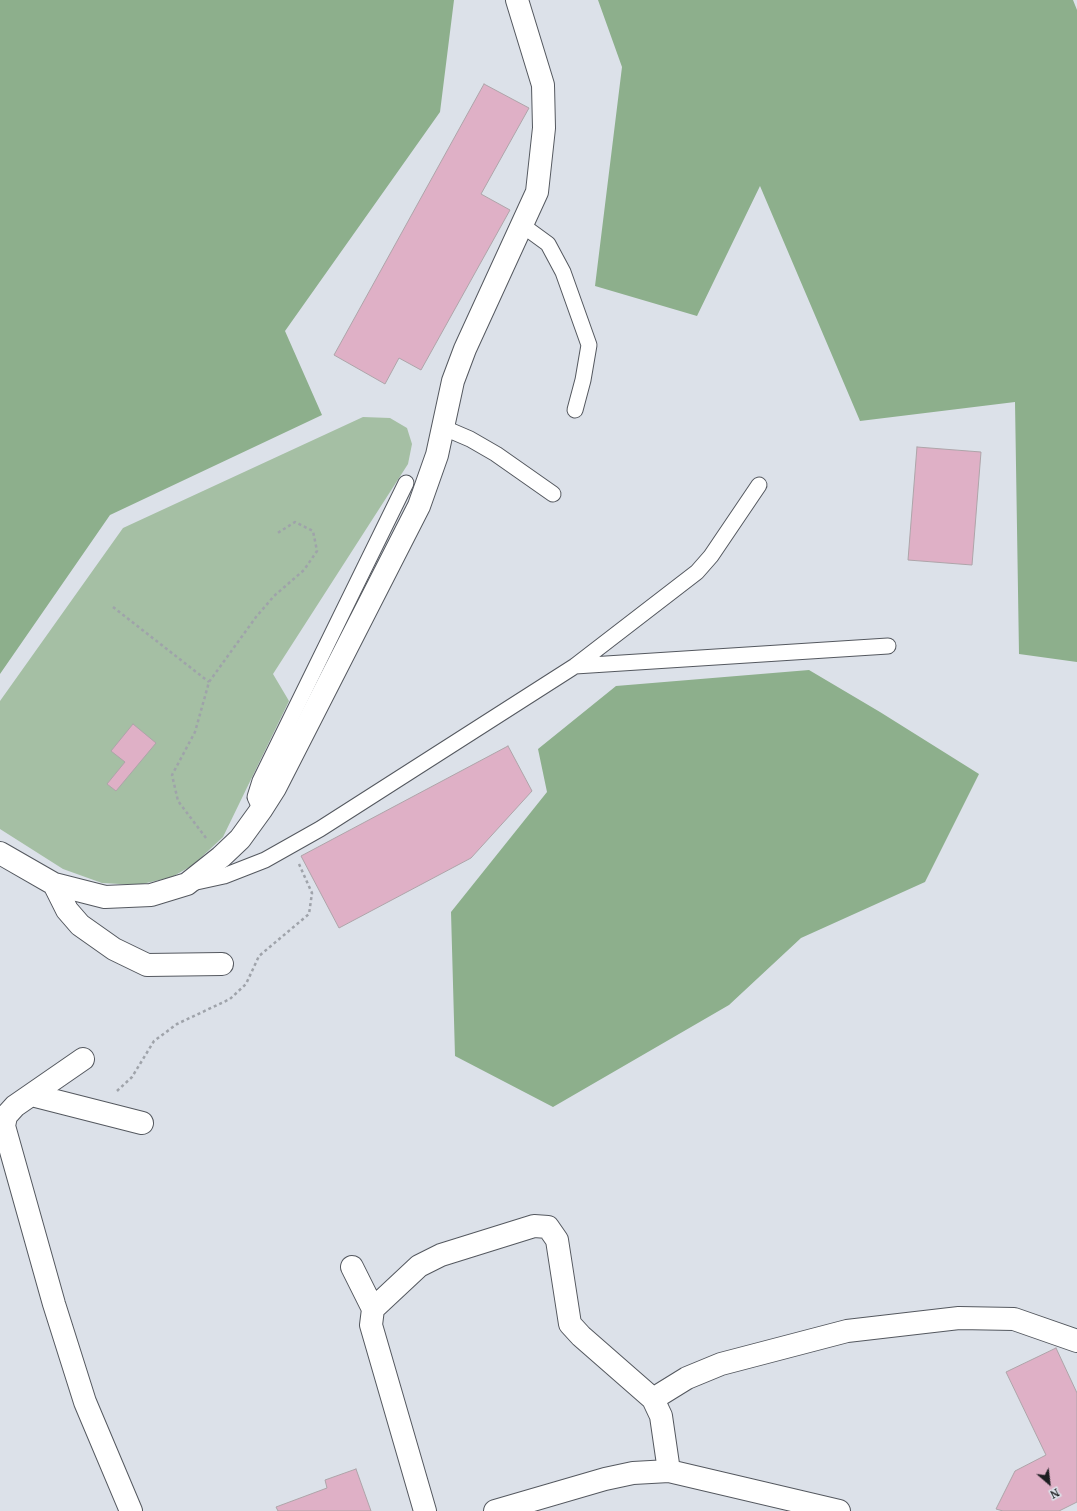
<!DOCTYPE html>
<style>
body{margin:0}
#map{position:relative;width:1077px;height:1511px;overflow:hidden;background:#dce1e9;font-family:"PT Serif",serif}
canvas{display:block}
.north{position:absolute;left:1029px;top:1463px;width:40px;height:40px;-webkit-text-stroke:3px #dce1e9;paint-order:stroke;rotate:152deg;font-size:11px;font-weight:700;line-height:16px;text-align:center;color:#1d1e21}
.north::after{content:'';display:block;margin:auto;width:14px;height:18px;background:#1d1e21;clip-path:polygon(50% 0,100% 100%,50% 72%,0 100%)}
</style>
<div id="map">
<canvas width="1077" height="1511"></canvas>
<div class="north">N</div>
</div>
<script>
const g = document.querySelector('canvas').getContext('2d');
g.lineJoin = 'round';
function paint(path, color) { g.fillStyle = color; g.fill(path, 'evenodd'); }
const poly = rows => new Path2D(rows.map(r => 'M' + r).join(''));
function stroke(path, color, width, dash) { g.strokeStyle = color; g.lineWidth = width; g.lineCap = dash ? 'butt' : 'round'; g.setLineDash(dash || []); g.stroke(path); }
const green = poly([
 [363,417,390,418,407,428,412,444,408,464,273,674,289,701,223,837,193,865,172,877,138,885,102,883,63,869,0,829,0,701,123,528]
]);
const forest = poly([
 [0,0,454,0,440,112,285,331,322,415,110,515,0,674],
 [598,0,1073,0,1077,10,1077,662,1019,654,1015,402,860,421,760,186,697,316,595,286,622,67],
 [809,670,880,712,979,774,925,882,801,938,729,1005,553,1107,455,1056,451,912,547,792,538,749,616,686]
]);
const building = poly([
 [484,84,529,108,481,194,510,210,421,370,399,358,385,384,334,355,484,84],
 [917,447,981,452,972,565,908,560,917,447],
 [133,724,156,743,116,791,107,784,125,762,111,751,133,724],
 [508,746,532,791,471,858,339,928,301,856,508,746],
 [1056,1348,1077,1393,1077,1502,1059,1511,1003,1511,996,1509,1015,1471,1046,1455,1006,1372,1056,1348],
 [356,1469,371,1511,278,1511,276,1507,327,1488,325,1480,356,1469]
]);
const path = poly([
 [113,607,209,682],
 [206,838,178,801,172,775,195,732,209,682,256,617,274,596,304,570,317,551,313,531,295,522,276,534],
 [117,1091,132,1077,154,1041,177,1024,230,999,246,984,259,956,309,914,312,893,299,864]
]);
const lane = poly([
 [522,225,548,244,563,272,589,345,583,380,575,410],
 [442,427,470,439,496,454,553,494],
 [575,666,888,646],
 [261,810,255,797,260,781,406,483],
 [192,883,224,876,265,860,320,829,575,666,697,572,711,556,759,485]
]);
const street = poly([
 [0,853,54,884,105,897,151,895,187,884,221,857,240,839,261,810,275,788,419,506,437,455,453,381,465,349,537,192,544,128,543,85,517,0],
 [54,884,67,910,80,925,114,949,147,965,222,964],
 [83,1059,15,1106,6,1116,4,1126,54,1304,85,1402,131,1511],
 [32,1095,142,1123],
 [352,1267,373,1309],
 [653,1399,687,1378,721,1364,847,1331,959,1318,1014,1319,1077,1341],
 [425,1511,371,1325,373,1309,419,1266,441,1255,534,1226,548,1227,557,1240,570,1324,581,1336,653,1399,661,1416,669,1471],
 [495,1511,605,1479,633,1473,669,1471,839,1511]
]);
paint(green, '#a5bfa4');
paint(forest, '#8daf8c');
paint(building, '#dfb0c6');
stroke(building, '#aea4a9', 1);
stroke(lane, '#54585f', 17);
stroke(street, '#54585f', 24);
stroke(path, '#9fa3aa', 2.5, [3, 3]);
stroke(lane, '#fff', 15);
stroke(street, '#fff', 22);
</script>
